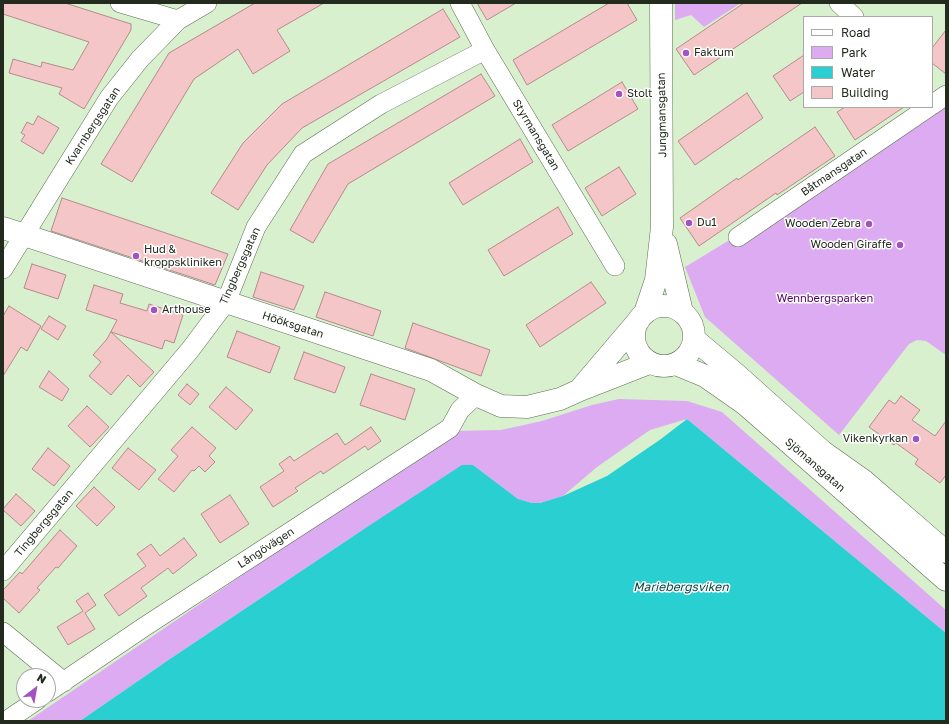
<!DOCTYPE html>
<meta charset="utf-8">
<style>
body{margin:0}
#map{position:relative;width:949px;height:724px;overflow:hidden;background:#d8f0cd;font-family:"Golos Text",sans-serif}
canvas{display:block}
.frame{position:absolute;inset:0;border:4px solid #222b1e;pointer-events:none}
.legend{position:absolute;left:803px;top:16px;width:130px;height:92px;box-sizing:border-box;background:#fff;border:1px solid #a7aaa5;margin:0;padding:5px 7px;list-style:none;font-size:12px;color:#222b1e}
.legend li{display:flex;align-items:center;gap:8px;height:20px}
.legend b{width:20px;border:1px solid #a7aaa5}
.north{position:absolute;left:16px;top:668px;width:40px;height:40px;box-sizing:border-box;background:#fff;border:1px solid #a7aaa5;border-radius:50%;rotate:31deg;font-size:11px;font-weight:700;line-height:16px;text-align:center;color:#222b1e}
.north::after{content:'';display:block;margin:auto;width:14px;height:18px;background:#a452c2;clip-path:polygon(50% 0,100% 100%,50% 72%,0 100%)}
</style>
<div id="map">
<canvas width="949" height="724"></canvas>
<div class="frame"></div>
<ul class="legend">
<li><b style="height:5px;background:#fff"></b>Road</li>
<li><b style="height:11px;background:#ddabf2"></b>Park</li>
<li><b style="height:11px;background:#2acfd1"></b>Water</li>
<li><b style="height:11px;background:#f4c6c8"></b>Building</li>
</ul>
<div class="north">N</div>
</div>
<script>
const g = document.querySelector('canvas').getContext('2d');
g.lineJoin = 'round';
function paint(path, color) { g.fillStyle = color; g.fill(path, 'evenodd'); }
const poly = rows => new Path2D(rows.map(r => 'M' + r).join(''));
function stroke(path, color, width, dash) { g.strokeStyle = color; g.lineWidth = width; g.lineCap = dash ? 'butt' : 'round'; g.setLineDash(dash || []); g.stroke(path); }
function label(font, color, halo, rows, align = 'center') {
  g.font = font + ' "Golos Text",sans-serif'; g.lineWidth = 3; g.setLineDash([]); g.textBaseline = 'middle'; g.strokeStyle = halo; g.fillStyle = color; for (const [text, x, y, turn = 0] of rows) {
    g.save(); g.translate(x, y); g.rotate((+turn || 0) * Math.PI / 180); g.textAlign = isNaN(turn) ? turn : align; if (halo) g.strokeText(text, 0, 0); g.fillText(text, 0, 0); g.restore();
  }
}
const green = poly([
 [675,3,741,3,704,27,691,15,675,20],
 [946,106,946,355,926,341,917,340,909,344,839,435,705,317,685,267,733,238,739,247,846,173],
 [619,399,687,401,722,412,946,610,946,633,687,419,650,430,597,467,563,496,540,503,532,503,518,499,473,465,364,529,167,661,80,721,28,721,454,431,501,430,542,421,592,405]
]);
const water = poly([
 [687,419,946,633,946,721,80,721,167,661,364,529,462,465,473,465,518,499,532,503,540,503,563,496,607,476,661,439]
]);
const building = poly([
 [3,3,65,3,131,24,131,30,84,109,59,94,62,88,9,73,13,59,41,67,42,62,73,70,89,42,3,14,3,3],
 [255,3,324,3,277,30,290,51,253,74,238,49,194,79,132,182,101,164,169,53,255,3],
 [477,3,516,3,487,20,477,3],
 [609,3,627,3,637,20,527,85,513,60,609,3],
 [744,3,802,3,694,75,676,49,744,3],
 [443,9,460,37,302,128,267,165,238,210,211,193,243,143,282,104,443,9],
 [946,30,946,74,932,63,932,48,946,30],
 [804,55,804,92,790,101,773,76,804,55],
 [481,74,495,96,348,184,313,243,290,230,328,164,481,74],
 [622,82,638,109,568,151,552,125,622,82],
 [747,93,763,118,695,165,678,141,747,93],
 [845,107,904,107,855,140,837,112,845,107],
 [38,116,59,128,43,154,21,141,25,135,21,133,27,122,33,125,38,116],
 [815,127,835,156,777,195,776,193,699,246,680,218,737,178,738,180,815,127],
 [520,139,533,162,463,205,449,183,520,139],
 [619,167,636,194,602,216,585,188,619,167],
 [62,198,228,254,215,285,51,231,62,198],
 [558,207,573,234,504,276,488,250,558,207],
 [32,264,66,275,58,299,24,288,32,264],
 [261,272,304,286,294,310,253,297,261,272],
 [591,282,606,303,540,347,526,325,591,282],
 [94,285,123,294,120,303,147,311,149,304,183,315,174,343,165,340,162,349,111,332,154,372,140,387,128,375,111,395,89,376,101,362,93,355,107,339,117,320,86,310,94,285],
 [325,292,381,311,373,336,316,317,325,292],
 [9,306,41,326,27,351,21,347,3,376,3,316,9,306],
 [49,316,66,326,58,340,41,329,49,316],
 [413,323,490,350,481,376,405,348,413,323],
 [237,331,280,347,270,373,227,357,237,331],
 [304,352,345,367,335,393,294,379,304,352],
 [49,371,69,389,62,401,39,387,49,371],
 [371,374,415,389,405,420,360,405,371,374],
 [187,384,199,394,190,405,178,395,187,384],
 [226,387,253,410,236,430,209,407,226,387],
 [901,396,920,410,912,420,935,436,946,421,946,475,940,483,915,464,918,459,896,443,894,445,869,427,889,400,895,404,901,396],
 [87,406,109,427,90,447,68,426,87,406],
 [192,427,216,448,209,456,215,462,205,472,199,466,194,471,192,470,174,492,158,479,178,456,171,450,192,427],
 [371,427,381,441,368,450,365,446,323,474,321,471,295,488,298,491,273,507,260,487,284,471,279,464,290,456,294,461,337,433,345,445,371,427],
 [48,448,70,466,54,486,32,469,48,448],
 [128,448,156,470,139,490,112,468,128,448],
 [94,487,115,507,97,526,76,506,94,487],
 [16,494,35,511,21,526,3,510,3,509,16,494],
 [230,495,249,524,220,543,201,514,230,495],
 [60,530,77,546,58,568,56,567,37,588,40,590,19,613,3,598,3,590,20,572,22,574,60,530],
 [184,538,197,555,173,574,168,568,141,588,147,596,119,616,104,595,146,566,137,554,151,544,160,556,184,538],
 [88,593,96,605,85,613,95,629,68,645,57,627,83,611,76,601,88,593]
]);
const minor = poly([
 [120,3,178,20],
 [460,3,485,50,615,266],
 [839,3,854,17],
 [932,105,946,95],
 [738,237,929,107],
 [3,269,109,98,140,59,178,20,207,3],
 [3,571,190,350,226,302,256,227,303,154,381,104,485,50],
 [3,632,64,682],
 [48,692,144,627,450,428,460,410,476,395],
 [6,721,37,700]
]);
const tertiary = poly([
 [3,228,431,370,476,395,501,406,527,407,560,399,580,390,649,363],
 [666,244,682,312],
 '634 336a30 30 0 1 1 60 0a30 30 0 1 1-60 0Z',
 [645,313,656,280,662,227,661,3],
 [694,339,737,375,823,452,864,481,946,552],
 [676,364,705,376,745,404,946,580],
 [582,387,639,320]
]);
const markers = [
 [686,53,4,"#a452c2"],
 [619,94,4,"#a452c2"],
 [689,223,4,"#a452c2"],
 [869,224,4,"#a452c2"],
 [900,245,4,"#a452c2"],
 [136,256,4,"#a452c2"],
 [154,310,4,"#a452c2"],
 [916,439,4,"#a452c2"]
];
const poiNames = [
 ["Faktum",694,53],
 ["Stolt",627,94],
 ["Du1",697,223],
 ["Wooden Zebra",861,224,"right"],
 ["Wooden Giraffe",892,245,"right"],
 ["Hud &",144,250],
 ["kroppskliniken",144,263],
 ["Arthouse",162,310],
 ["Vikenkyrkan",908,439,"right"]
];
const streetNames = [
 ["Jungmansgatan",662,115,-91],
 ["Kvarnbergsgatan",93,126,-57],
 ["Styrmansgatan",536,135,59],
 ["Båtmansgatan",834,172,-34],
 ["Tingbergsgatan",240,266,-66],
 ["Hööksgatan",293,325,18],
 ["Sjömansgatan",815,465,41],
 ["Tingbergsgatan",44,523,-50],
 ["Långövägen",266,548,-33]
];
const parkNames = [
 ["Wennbergsparken",825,299]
];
const waterNames = [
 ["Mariebergsviken",681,587]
];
paint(green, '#ddabf2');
paint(water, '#2acfd1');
paint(building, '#f4c6c8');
stroke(building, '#b58a8c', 1);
stroke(minor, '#5a6f51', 20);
stroke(tertiary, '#5a6f51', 23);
stroke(minor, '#fff', 19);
stroke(tertiary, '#fff', 22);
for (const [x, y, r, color] of markers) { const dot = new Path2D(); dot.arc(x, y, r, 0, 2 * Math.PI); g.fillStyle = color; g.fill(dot); stroke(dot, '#fff', 1.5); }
label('11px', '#222b1e', '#fff', poiNames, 'left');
label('11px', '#222b1e', '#fff', streetNames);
label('11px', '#500367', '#fff', parkNames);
label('italic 12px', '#004748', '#fff', waterNames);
</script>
